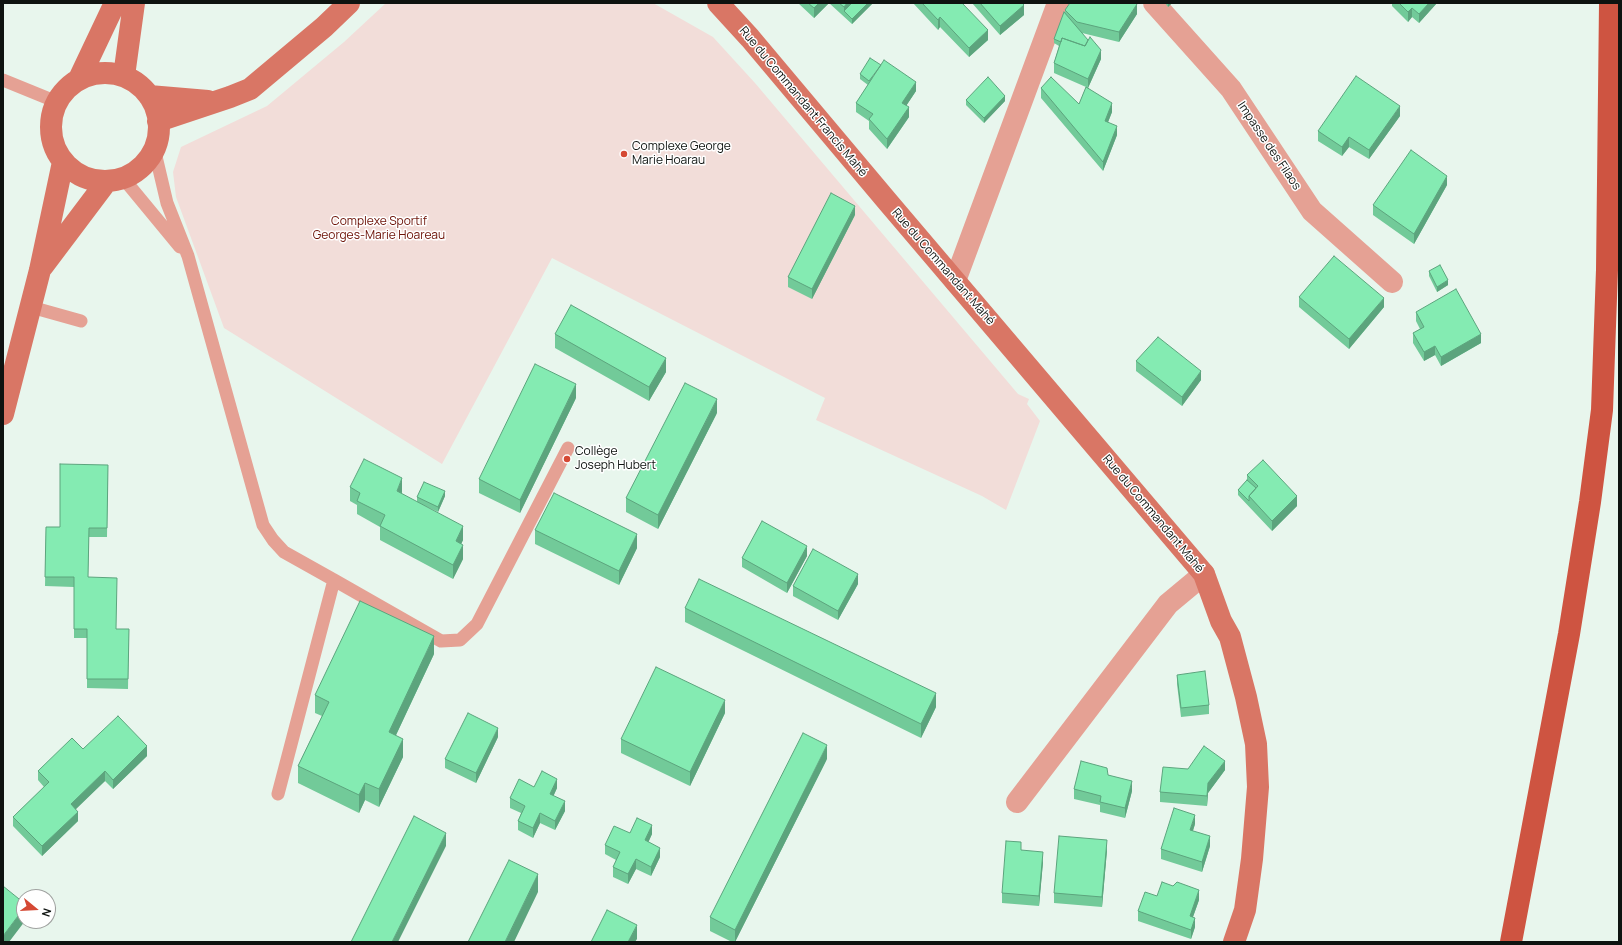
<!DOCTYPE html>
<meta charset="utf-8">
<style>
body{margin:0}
#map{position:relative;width:1622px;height:945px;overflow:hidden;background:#e8f6ed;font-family:Manrope,sans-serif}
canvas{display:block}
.frame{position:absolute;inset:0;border:4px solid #0e1310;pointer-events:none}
.north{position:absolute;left:16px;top:889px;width:40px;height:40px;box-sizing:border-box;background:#fff;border:1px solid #9fa19f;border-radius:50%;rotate:108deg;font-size:11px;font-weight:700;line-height:16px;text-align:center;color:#0e1310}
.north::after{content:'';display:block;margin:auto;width:14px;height:18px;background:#d54934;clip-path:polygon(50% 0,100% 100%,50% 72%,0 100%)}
</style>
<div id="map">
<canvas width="1622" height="945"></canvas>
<div class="frame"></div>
<div class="north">N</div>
</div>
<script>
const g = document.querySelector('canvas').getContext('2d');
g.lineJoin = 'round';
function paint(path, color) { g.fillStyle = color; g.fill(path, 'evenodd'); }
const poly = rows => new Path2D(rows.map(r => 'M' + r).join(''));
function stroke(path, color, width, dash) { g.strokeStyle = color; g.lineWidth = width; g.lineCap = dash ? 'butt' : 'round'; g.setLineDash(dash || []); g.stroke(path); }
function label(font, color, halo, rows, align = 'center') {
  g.font = font + ' Manrope,sans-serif'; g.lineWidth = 3; g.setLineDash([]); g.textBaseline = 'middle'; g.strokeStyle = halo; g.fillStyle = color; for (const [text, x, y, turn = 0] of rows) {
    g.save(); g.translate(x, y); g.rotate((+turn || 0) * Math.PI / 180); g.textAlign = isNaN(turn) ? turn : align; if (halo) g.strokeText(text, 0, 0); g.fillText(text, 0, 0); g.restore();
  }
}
const green = poly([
 [386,3,653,3,713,37,755,83,1018,394,1029,399,1027,404,1040,421,1006,510,982,496,816,420,825,398,552,258,442,464,224,328,176,197,173,172,181,147,267,106,344,42]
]);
const lane = poly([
 [3,80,57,102],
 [154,148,167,203,188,256,263,525,273,540,284,552,334,580,278,794],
 [123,178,180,247],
 [31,307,81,321],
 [334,580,441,641,460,640,477,624,568,448]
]);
const street = poly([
 [1154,3,1231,89,1312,211,1392,282],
 [955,281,1058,3],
 [1017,802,1168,604,1204,574]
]);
const secondary = poly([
 [718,3,750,38,887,201,1204,574,1221,621,1230,637,1246,697,1256,744,1258,787,1252,859,1245,910,1234,942],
 '51 127a54 54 0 1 1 108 0a54 54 0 1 1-108 0Z',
 [124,76,134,3],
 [79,79,115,3],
 [149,96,208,101],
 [158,121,230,97,250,89,324,27,349,3],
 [43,266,107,181],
 [3,414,40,270,63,162]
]);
const primary = poly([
 [1511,942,1569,634,1590,502,1602,410,1607,270,1610,3]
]);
const wall = poly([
 [798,3,829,3,814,18],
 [829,3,873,3,852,24],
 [913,3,962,3,988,40,969,57,940,27,938,30],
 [972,3,1022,3,1024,15,1000,35],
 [1165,3,1172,3,1168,7],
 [1392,3,1437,3,1419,23,1412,17,1408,22,1392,6],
 [1065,10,1137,14,1119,42,1082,33,1101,59,1088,88,1112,112,1108,122,1117,135,1103,171,1041,98,1041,88,1079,104,1086,87,1054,73,1054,63,1059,46,1054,43,1054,39,1065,14],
 [860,74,916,91,906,106,909,117,887,149,869,129,869,121,856,112,856,103,868,85,860,79],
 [966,100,1005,101,984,123,966,105],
 [1400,116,1369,159,1349,147,1342,156,1318,141,1318,131],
 [1447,185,1414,244,1373,215,1373,205],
 [855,215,812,299,788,287,788,277],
 [1429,271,1448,285,1437,292,1429,276],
 [1299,297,1384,307,1349,349,1299,307],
 [1416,312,1481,343,1441,366,1435,355,1424,361,1413,343,1413,333,1420,329,1416,321],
 [555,334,666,372,649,401,555,348],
 [1136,361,1201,380,1182,406,1136,371],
 [576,398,520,513,479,493,479,479],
 [717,413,658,529,626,512,626,498],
 [108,465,107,537,89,537,88,577,116,629,129,629,128,689,87,688,87,638,74,638,74,587,45,586,46,527,60,527],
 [1247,475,1297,506,1272,531,1238,495,1238,490,1247,480],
 [350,487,402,492,402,494,463,540,461,544,463,559,453,579,380,540,380,527,357,514,357,505,350,501],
 [445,496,438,512,417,502,417,497],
 [535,530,637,548,619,585,535,544],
 [807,556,787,593,742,567,742,558],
 [858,584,838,620,793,596,793,586],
 [685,608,936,707,921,738,685,622],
 [434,654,396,735,403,757,379,807,365,800,359,813,298,783,298,766,322,716,315,713,315,695],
 [1177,675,1209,705,1209,714,1181,717,1177,684],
 [725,713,690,786,621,753,621,739],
 [498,737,476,783,445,768,445,759],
 [83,749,147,756,113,789,105,781,75,809,78,821,42,856,13,826,13,817,44,787,38,780,38,771],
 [827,759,735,942,732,942,710,931,710,917],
 [1188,769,1225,770,1208,793,1207,806,1160,802,1160,792],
 [1108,775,1132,791,1125,818,1100,812,1100,805,1074,799,1074,789],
 [534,787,557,788,553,796,565,811,555,830,540,823,533,838,518,830,518,821,521,813,510,808,510,798],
 [1195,824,1193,831,1210,846,1202,872,1161,859,1161,849],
 [630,833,652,834,648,842,660,857,651,876,636,869,628,884,613,877,613,867,616,860,605,854,605,845],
 [1021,850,1043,862,1039,906,1002,903,1002,893],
 [1107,850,1102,907,1054,903,1054,893],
 [1173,886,1199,900,1193,917,1195,927,1191,939,1138,921,1138,911,1157,896]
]);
const shadedWall = poly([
 [819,3,829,3,814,18,814,8],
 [847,3,857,3,844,11,844,7],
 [868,3,873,3,852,24,852,19],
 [1168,3,1172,3,1168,7],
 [1429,3,1437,3,1419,23,1419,14],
 [1137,4,1137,14,1119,42,1119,32],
 [1024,5,1024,15,1000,35,1000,26],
 [1412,8,1412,17,1408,22,1408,12],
 [940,17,940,27,938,30,938,20],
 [988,30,988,40,969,57,969,48],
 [1101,50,1101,59,1088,88,1088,79],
 [916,82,916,91,902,112,902,103],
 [1005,96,1005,101,984,123,984,118],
 [1112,103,1112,112,1105,130,1105,121],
 [1400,106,1400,116,1369,159,1369,150],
 [909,107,909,117,887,149,887,139],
 [1117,126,1117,135,1103,171,1103,162],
 [1349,137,1349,147,1342,156,1342,147],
 [1447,176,1447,185,1414,244,1414,234],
 [855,206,855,215,812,299,812,289],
 [1448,280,1448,285,1437,292,1437,287],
 [1384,298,1384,307,1349,349,1349,339],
 [1481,334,1481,343,1441,366,1441,357],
 [1435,346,1435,355,1424,361,1424,352],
 [666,358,666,372,649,401,649,387],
 [1201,371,1201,380,1182,406,1182,397],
 [576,384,576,398,520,513,520,500],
 [717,399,717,413,658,529,658,515],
 [402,478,402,492,397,505,397,491],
 [445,491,445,496,438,512,438,507],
 [1297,496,1297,506,1272,531,1272,521],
 [463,526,463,540,456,555,456,541],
 [637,534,637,548,619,585,619,571],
 [463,545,463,559,453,579,453,565],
 [807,546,807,556,787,593,787,583],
 [858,574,858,584,838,620,838,611],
 [434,636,434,654,389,750,389,732],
 [936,693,936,707,921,738,921,724],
 [725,700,725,713,690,786,690,772],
 [498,728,498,737,476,783,476,773],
 [403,739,403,757,379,807,379,789],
 [827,745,827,759,735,942,735,930],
 [147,746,147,756,113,789,113,780],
 [1225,761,1225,770,1208,793,1207,806,1207,796,1208,783],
 [105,771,105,781,71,814,71,804],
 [557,779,557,788,550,804,550,794],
 [1132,781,1132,791,1125,818,1125,808],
 [365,783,365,800,359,813,359,795],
 [565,801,565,811,555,830,555,821],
 [78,812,78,821,42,856,42,846],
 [540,813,540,823,533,838,533,828],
 [1195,815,1195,824,1190,839,1190,830],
 [652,825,652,834,645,850,645,840],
 [446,833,446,846,398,942,392,942],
 [1210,836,1210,846,1202,872,1202,862],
 [1107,840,1107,850,1102,907,1102,897],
 [660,848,660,857,651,876,651,867],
 [1043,852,1043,862,1039,906,1039,896],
 [636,859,636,869,628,884,628,874],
 [538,874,538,892,514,942,505,942],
 [1199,890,1199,900,1190,925,1190,916],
 [24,908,24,921,25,921,9,942,3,942,3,936],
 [1195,918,1195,927,1191,939,1191,930],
 [637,925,637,939,635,942,628,942]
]);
const building = poly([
 [808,3,819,3,814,8,808,3],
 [839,3,847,3,844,7,839,3],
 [852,3,868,3,852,19,844,11,852,3],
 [922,3,962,3,988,30,969,48,940,17,938,20,922,3],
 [980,3,1022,3,1024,5,1000,26,980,3],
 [1070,3,1135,3,1137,4,1119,32,1077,22,1065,10,1070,3],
 [1399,3,1429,3,1419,14,1412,8,1408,12,1399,3],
 [1064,12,1088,40,1085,46,1062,38,1061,42,1054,39,1064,12],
 [1090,37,1101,50,1088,79,1054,63,1062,38,1085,46,1090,37],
 [870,58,881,65,869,81,860,74,870,58],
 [884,60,916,82,902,103,909,107,887,139,869,119,873,114,856,103,884,60],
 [1356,76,1400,106,1369,150,1349,137,1342,147,1318,131,1356,76],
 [988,77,1005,96,984,118,966,100,988,77],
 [1051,77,1079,104,1086,87,1112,103,1105,121,1117,126,1103,162,1041,88,1051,77],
 [1411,150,1447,176,1414,234,1373,205,1411,150],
 [831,193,855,206,812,289,788,277,831,193],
 [1334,256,1384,298,1349,339,1299,297,1334,256],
 [1440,265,1448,280,1437,287,1429,271,1440,265],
 [1456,289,1481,334,1441,357,1435,346,1424,352,1413,333,1424,327,1416,312,1456,289],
 [571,305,666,358,649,387,555,334,571,305],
 [1158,337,1201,371,1182,397,1136,361,1158,337],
 [535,364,576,384,520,500,479,479,535,364],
 [685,383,717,399,658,515,626,498,685,383],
 [364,459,402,478,397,491,463,526,456,541,463,545,453,565,380,526,385,515,357,501,360,493,350,487,364,459],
 [1263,460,1297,496,1272,521,1249,496,1258,486,1247,475,1263,460],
 [60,464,108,465,107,528,89,528,88,577,117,578,116,629,129,629,128,679,87,679,87,629,74,629,74,577,45,577,46,527,60,527,60,464],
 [1247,480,1256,488,1249,496,1249,501,1238,490,1247,480],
 [424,482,445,491,438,507,417,497,424,482],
 [554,493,637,534,619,571,535,530,554,493],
 [762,521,807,546,787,583,742,558,762,521],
 [813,549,858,574,838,611,793,586,813,549],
 [699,579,936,693,921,724,685,608,699,579],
 [360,601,434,636,389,732,403,739,379,789,365,783,359,795,298,766,329,702,315,695,360,601],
 [656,667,725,700,690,772,621,739,656,667],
 [1205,671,1209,705,1181,708,1177,675,1205,671],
 [468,713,498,728,476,773,445,759,468,713],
 [118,716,147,746,113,780,105,771,71,804,78,812,42,846,13,817,49,782,38,771,72,738,83,749,118,716],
 [803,733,827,745,735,930,710,917,803,733],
 [1204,746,1225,761,1208,783,1207,796,1160,792,1163,767,1188,769,1204,746],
 [1081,761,1107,768,1108,775,1132,781,1125,808,1100,802,1101,796,1074,789,1081,761],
 [542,771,557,779,550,794,565,801,555,821,540,813,533,828,518,821,525,806,510,798,519,779,534,787,542,771],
 [1174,808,1195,815,1190,830,1210,836,1202,862,1161,849,1174,808],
 [414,816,446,833,392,942,351,942,414,816],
 [637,818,652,825,645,840,660,848,651,867,636,859,628,874,613,867,620,852,605,845,614,826,630,833,637,818],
 [1059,836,1107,840,1102,897,1054,893,1059,836],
 [1006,841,1021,842,1021,850,1043,852,1039,896,1002,893,1006,841],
 [509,860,538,874,505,942,468,942,509,860],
 [1162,882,1173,886,1177,882,1199,890,1190,916,1195,918,1191,930,1138,911,1145,892,1157,896,1162,882],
 [3,886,24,903,24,908,3,936,3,886],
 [607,910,637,925,628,942,591,942,607,910]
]);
const markers = [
 [624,154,4,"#d54934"],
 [567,459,4,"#d54934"]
];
const streetNames = [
 ["Rue du Commandant Francis Mahé",803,102,50],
 ["Impasse des Filaos",1269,146,56],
 ["Rue du Commandant Mahé",943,267,49],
 ["Rue du Commandant Mahé",1153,514,50]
];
const poiNames = [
 ["Complexe George",632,147],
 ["Marie Hoarau",632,161],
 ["Collège",575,452],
 ["Joseph Hubert",575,466]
];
const parkNames = [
 ["Complexe Sportif",379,222],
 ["Georges-Marie Hoareau",379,236]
];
paint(green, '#f2ddd9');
stroke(lane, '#e5a194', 13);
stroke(street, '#e5a194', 22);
stroke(secondary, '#d97665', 22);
stroke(primary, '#ce5441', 22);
paint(wall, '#72ca99');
paint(shadedWall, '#5ca47d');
paint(building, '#84ebb2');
stroke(building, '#5ca47d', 1);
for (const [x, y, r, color] of markers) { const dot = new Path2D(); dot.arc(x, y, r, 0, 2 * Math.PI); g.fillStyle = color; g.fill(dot); stroke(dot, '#fff', 1.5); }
label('12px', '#0e1310', '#fff', streetNames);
label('12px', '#0e1310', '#fff', poiNames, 'left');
label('12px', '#6c1106', '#fff', parkNames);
</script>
